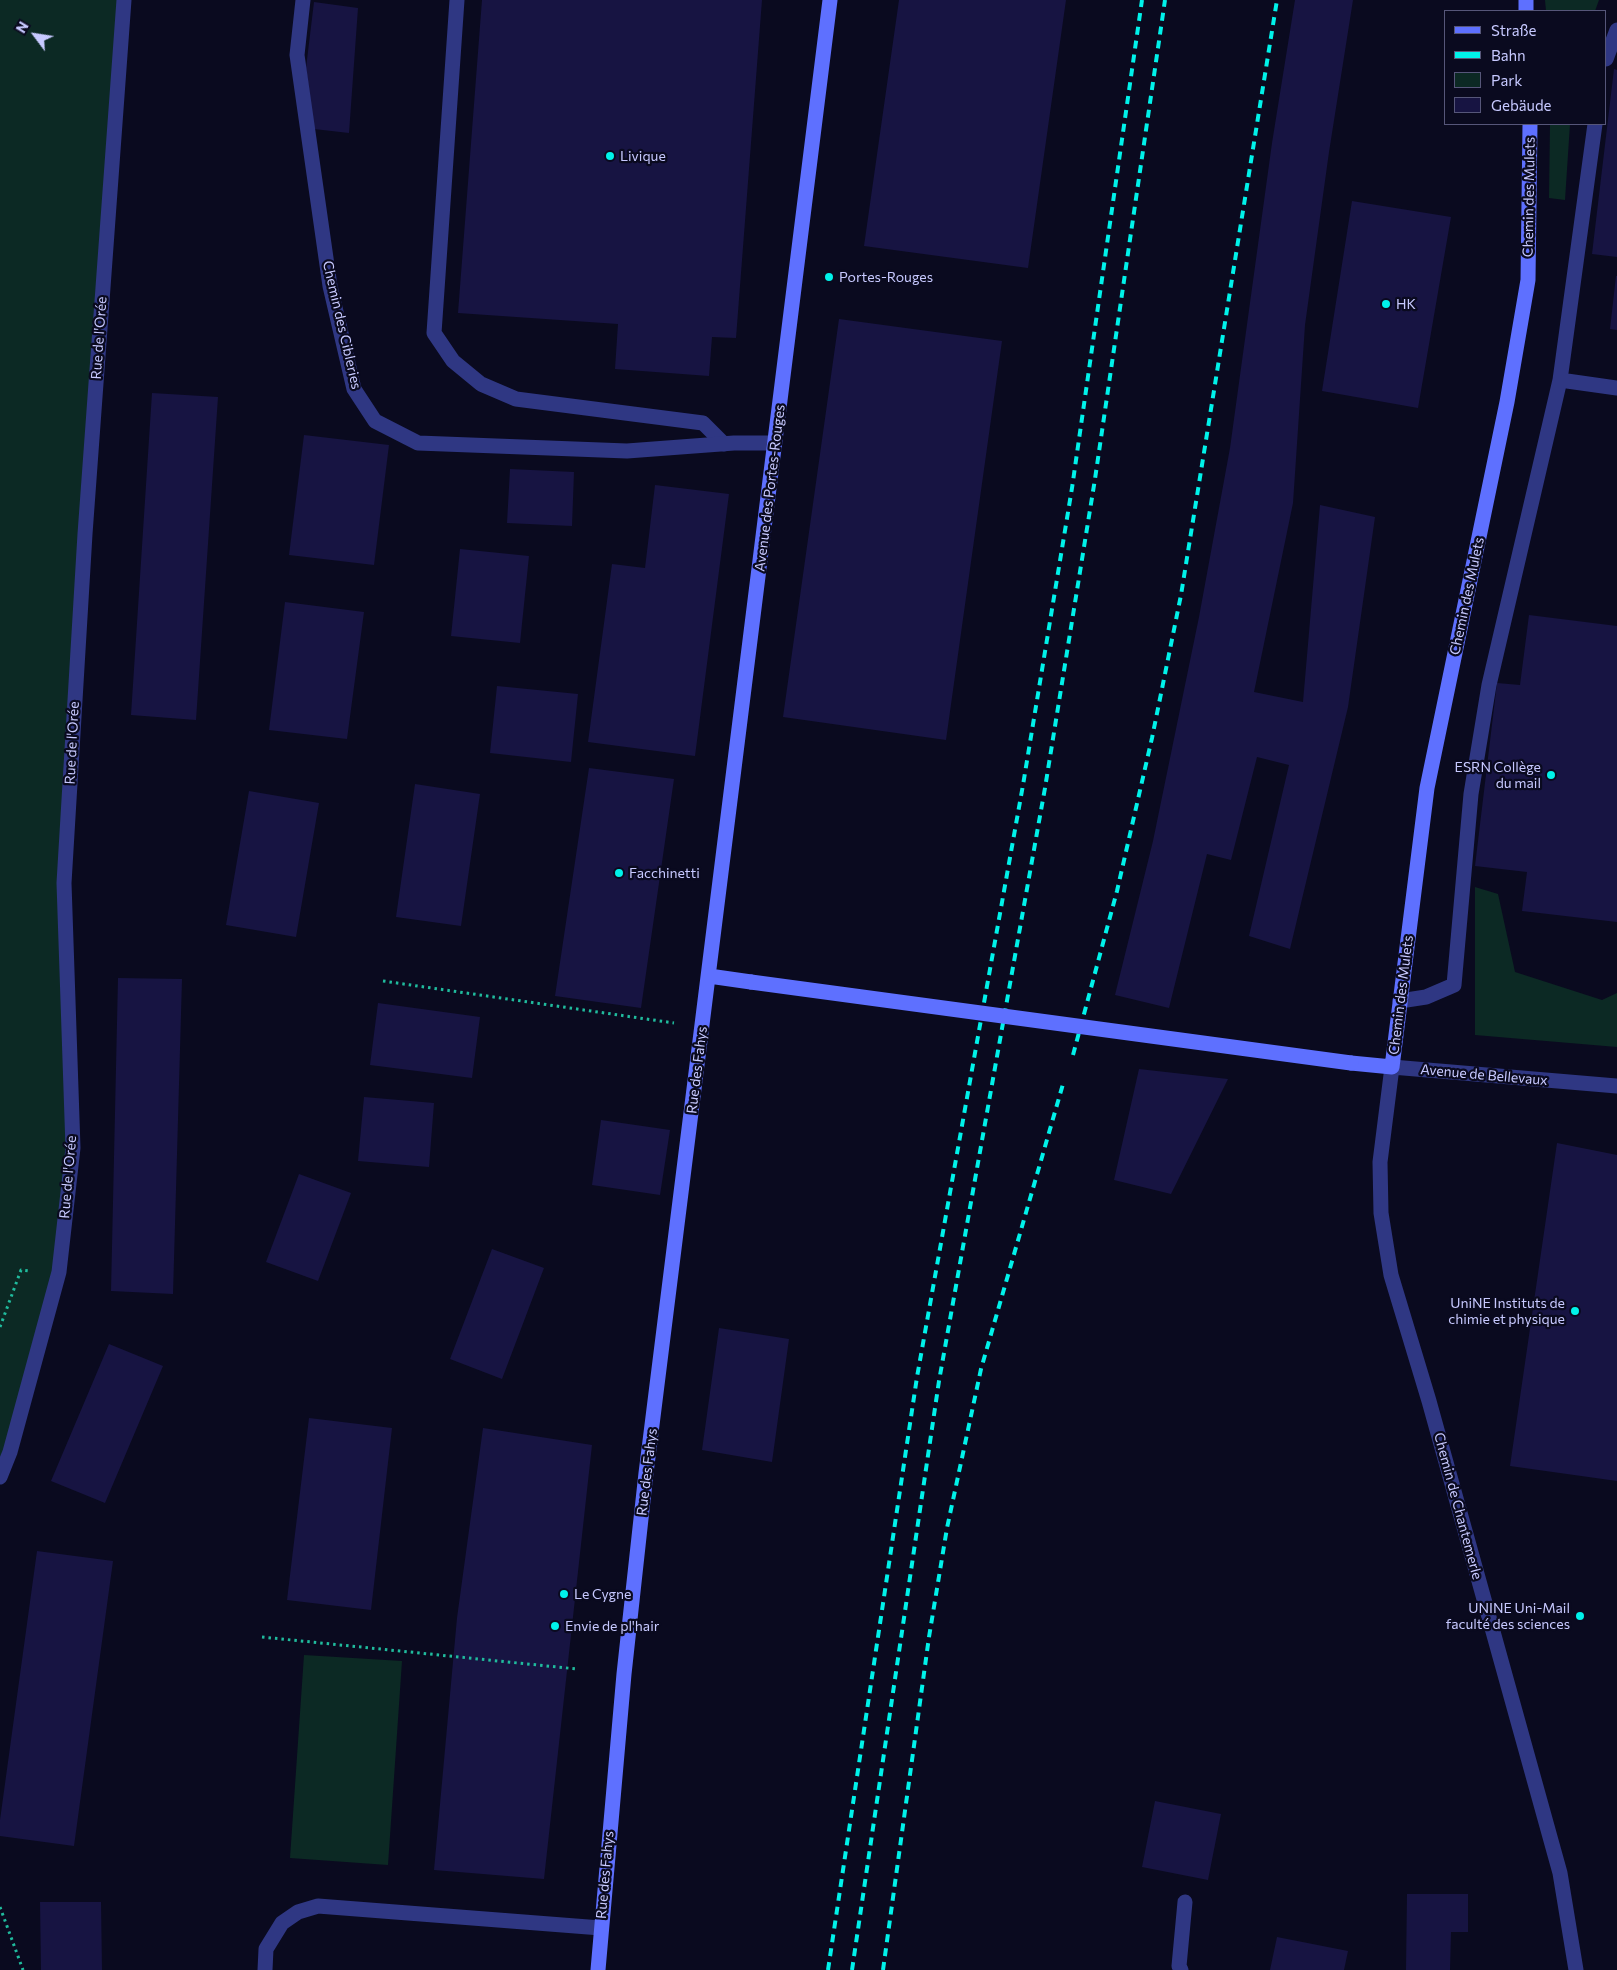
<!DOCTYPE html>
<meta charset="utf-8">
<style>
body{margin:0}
#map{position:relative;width:1617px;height:1970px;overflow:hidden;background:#0a0a1f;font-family:Commissioner,sans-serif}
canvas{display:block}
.legend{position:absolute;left:1444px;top:10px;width:162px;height:115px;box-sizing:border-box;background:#0a0a1f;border:1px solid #565679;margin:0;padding:6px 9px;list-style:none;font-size:15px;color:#c7c9ff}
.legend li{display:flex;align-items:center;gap:10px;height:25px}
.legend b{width:25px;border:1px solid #565679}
.north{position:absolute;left:10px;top:10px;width:50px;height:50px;-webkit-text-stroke:4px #0a0a1f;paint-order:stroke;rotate:301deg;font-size:14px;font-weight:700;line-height:20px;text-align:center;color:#c7c9ff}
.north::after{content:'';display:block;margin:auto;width:18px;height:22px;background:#c7c9ff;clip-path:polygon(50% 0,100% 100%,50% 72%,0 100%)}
</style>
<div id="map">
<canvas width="1617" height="1970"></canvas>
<ul class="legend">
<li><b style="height:6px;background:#5e70ff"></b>Straße</li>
<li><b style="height:6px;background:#00f2ea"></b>Bahn</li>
<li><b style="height:14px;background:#0c2924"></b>Park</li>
<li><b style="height:14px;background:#171442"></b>Gebäude</li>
</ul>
<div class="north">N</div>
</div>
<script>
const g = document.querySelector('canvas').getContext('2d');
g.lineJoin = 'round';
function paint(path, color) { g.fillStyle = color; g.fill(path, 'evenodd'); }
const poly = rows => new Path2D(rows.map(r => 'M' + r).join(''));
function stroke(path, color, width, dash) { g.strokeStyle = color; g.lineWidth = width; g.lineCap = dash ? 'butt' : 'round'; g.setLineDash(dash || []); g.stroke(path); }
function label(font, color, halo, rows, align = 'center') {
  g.font = font + ' Commissioner,sans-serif'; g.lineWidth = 4.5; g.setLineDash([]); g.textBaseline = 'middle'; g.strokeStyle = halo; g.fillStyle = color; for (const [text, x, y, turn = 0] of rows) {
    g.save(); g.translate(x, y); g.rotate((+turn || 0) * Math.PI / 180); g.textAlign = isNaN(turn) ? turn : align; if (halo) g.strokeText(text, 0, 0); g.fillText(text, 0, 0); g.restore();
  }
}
const green = poly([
 [0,0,124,0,64,883,73,1148,59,1272,0,1477],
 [1545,0,1599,0,1595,11,1546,11],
 [1550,124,1570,124,1565,200,1549,198],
 [1475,887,1498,894,1515,972,1602,1000,1617,993,1617,1047,1475,1035],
 [304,1655,402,1661,388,1865,290,1858]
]);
const building = poly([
 [482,0,762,0,736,338,712,337,709,376,615,369,618,324,458,313],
 [899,0,1066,0,1028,268,864,246],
 [1295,0,1353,0,1329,152,1305,325,1293,503,1254,692,1303,702,1320,505,1375,517,1348,707,1290,949,1249,936,1289,765,1257,757,1231,860,1207,854,1169,1008,1115,995,1153,841,1199,617,1230,448,1272,143],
 [314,2,358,8,349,133,314,129,306,68],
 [1614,69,1617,70,1617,257,1592,254],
 [1352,201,1451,217,1418,408,1322,391],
 [1616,276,1617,276,1617,330,1610,329],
 [839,319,1002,341,946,740,783,717],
 [152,393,218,397,196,720,131,715],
 [304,435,389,445,374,565,289,555],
 [510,469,574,472,572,526,507,523],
 [655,485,729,494,695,756,588,742,612,564,645,568],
 [460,549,529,556,520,643,451,636],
 [285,602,364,612,347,739,269,730],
 [1529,615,1617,626,1617,922,1522,911,1527,872,1475,866,1497,683,1520,685],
 [497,686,578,694,571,762,490,753],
 [589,768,674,779,641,1008,555,996],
 [415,784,480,794,461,926,396,917],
 [249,791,319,803,296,937,226,925],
 [118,978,182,979,173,1294,111,1291],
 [378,1003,480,1017,472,1078,370,1065],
 [1139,1069,1228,1079,1171,1194,1114,1180],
 [364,1097,434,1103,429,1167,358,1161],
 [601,1120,670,1130,660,1195,592,1185],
 [1557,1143,1617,1155,1617,1481,1510,1466],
 [299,1174,351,1193,318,1281,266,1262],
 [492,1249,544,1268,502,1379,450,1359],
 [719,1328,789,1339,772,1462,702,1450],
 [109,1344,163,1366,105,1503,51,1481],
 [309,1418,392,1428,371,1610,287,1600],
 [483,1428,592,1445,544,1879,434,1870,457,1618],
 [37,1551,113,1561,74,1846,0,1836,0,1820],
 [1155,1801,1221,1814,1208,1880,1142,1867],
 [1407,1894,1468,1894,1468,1932,1451,1932,1450,1970,1406,1970],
 [40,1902,101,1902,102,1970,41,1970],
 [1277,1937,1348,1951,1344,1970,1270,1970]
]);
const path = poly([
 [383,981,674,1023],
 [0,1327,21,1270,30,1271],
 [262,1637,577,1669],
 [0,1907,23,1970]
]);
const lane = poly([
 [457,0,434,333,453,361,481,384,516,399,703,423,724,444],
 [1606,59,1617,30],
 [1560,380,1617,388],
 [1400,1001,1426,997,1454,985,1471,794,1489,685,1560,380,1595,124],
 [1181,1970,1179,1966,1185,1902]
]);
const street = poly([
 [303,0,297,55,330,286,354,389,375,421,418,443,627,451,734,443,775,443],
 [0,1477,10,1452,59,1272,73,1148,64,883,85,534,124,0],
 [265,1970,266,1949,282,1923,298,1912,318,1906,601,1928],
 [1576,1970,1560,1873,1429,1401,1391,1275,1381,1213,1380,1162,1392,1067,1617,1086]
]);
const secondary = poly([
 [1526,0,1526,11],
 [709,976,751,982],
 [1351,1063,1392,1067,1427,788,1507,402,1528,280,1530,124],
 [598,1970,624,1674,646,1473,830,0]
]);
const rail = poly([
 [1073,1055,1117,891,1152,738,1181,595,1277,0],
 [828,1970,917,1377,1023,785,1072,488,1142,0],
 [852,1970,939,1381,1045,788,1095,479,1165,0],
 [883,1970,929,1637,947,1528,981,1369,1063,1084]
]);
const secondaryBridge = poly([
 [751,982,1351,1063]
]);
const markers = [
 [610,156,5,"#00f2ea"],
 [829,277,5,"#00f2ea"],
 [1386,304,5,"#00f2ea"],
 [1551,775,5,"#00f2ea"],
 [619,873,5,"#00f2ea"],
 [1575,1311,5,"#00f2ea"],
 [564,1594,5,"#00f2ea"],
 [1580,1616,5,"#00f2ea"],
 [555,1626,5,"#00f2ea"]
];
const poiNames = [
 ["Livique",620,156],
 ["Portes-Rouges",839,277],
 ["HK",1396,304],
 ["ESRN Collège",1541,767,"right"],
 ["du mail",1541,783,"right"],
 ["Facchinetti",629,873],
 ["UniNE Instituts de",1565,1303,"right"],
 ["chimie et physique",1565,1319,"right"],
 ["Le Cygne",574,1594],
 ["UNINE Uni-Mail",1570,1608,"right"],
 ["faculté des sciences",1570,1624,"right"],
 ["Envie de pl'hair",565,1626]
];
const streetNames = [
 ["Chemin des Mulets",1529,197,-89],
 ["Chemin des Cibleries",342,325,77],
 ["Rue de l'Orée",99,338,-86],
 ["Avenue des Portes-Rouges",770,488,-83],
 ["Chemin des Mulets",1467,596,-78],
 ["Rue de l'Orée",72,743,-87],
 ["Chemin des Mulets",1401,995,-83],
 ["Rue des Fahys",697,1070,-83],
 ["Avenue de Bellevaux",1484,1075,5],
 ["Rue de l'Orée",68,1177,-85],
 ["Rue des Fahys",647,1472,-83],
 ["Chemin de Chantemerle",1458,1506,75],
 ["Rue des Fahys",605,1875,-85]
];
paint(green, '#0c2924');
paint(building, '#171442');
stroke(path, '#20bb9d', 3, [2.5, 4]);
stroke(lane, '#2f3783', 15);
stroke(street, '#2f3783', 15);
stroke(secondary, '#5e70ff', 15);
stroke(rail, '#00f2ea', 4, [8, 6]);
stroke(secondaryBridge, '#5e70ff', 15);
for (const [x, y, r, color] of markers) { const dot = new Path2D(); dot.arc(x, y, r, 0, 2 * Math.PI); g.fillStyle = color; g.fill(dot); stroke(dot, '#0a0a1f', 2); }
label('14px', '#c7c9ff', '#0a0a1f', poiNames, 'left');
label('14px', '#c7c9ff', '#0a0a1f', streetNames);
</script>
